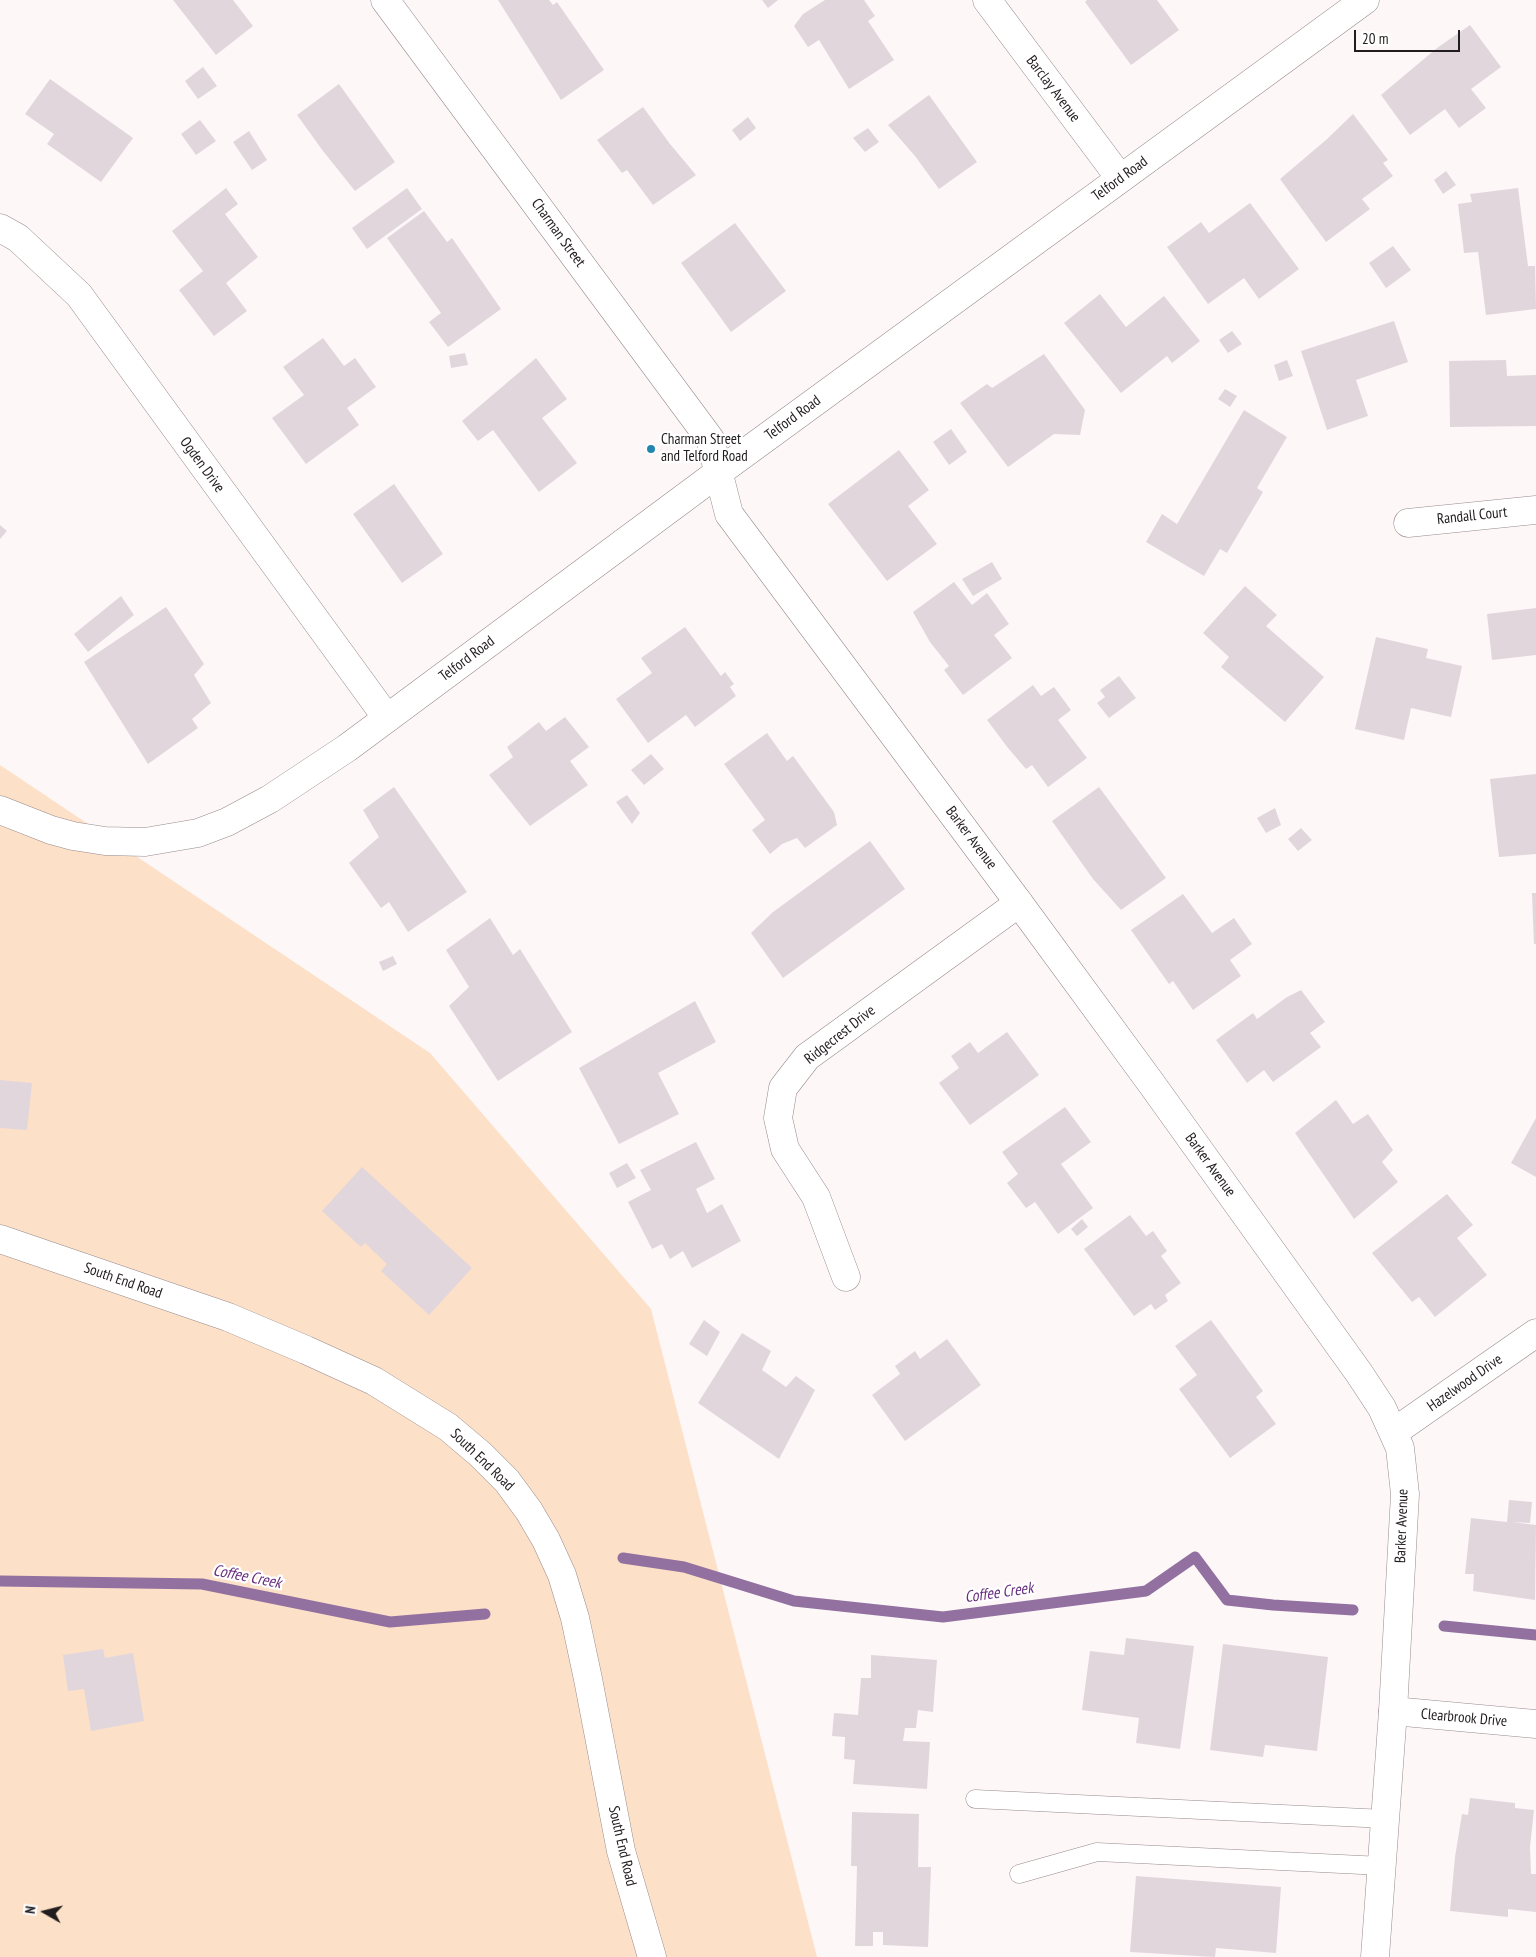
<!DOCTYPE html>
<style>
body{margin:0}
#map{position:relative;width:1536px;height:1957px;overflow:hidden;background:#fdf7f8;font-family:"PT Sans Narrow",sans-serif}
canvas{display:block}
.north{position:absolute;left:20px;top:1887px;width:50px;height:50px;-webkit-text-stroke:4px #fff;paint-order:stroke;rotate:278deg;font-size:14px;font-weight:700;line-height:20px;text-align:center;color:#211c1d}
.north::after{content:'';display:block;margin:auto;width:18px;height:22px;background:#211c1d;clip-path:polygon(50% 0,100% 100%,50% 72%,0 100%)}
.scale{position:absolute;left:1354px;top:30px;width:106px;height:22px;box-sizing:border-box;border:2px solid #211c1d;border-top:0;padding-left:6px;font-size:15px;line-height:18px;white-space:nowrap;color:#211c1d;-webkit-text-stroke:4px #fff;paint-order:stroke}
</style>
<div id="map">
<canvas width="1536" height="1957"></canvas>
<div class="north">N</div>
<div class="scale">20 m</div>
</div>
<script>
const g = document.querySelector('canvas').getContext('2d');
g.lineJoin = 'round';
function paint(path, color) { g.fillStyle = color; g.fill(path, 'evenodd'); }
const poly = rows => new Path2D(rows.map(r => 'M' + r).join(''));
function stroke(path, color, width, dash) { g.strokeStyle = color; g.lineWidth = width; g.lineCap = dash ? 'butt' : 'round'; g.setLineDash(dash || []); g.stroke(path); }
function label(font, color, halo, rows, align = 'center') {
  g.font = font + ' "PT Sans Narrow",sans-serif'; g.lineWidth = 4.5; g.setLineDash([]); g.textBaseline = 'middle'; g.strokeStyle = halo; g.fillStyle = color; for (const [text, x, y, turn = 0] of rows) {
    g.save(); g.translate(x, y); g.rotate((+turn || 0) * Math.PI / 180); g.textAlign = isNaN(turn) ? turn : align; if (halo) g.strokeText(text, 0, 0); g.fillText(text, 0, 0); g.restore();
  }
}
const green = poly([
 [0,765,430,1053,651,1309,817,1957,0,1957]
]);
const stream = poly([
 [623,1558,684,1567,794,1601,943,1617,1146,1591,1195,1557,1227,1600,1273,1605,1353,1610],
 [0,1581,202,1584,390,1622,485,1614],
 [1444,1626,1536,1635]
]);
const building = poly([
 [173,0,233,0,253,26,216,55],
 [498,0,549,0,553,5,557,2,604,70,561,100],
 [762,0,778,0,768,8],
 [825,0,864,0,875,16,868,21,894,60,849,89,819,40,808,47,794,26,803,14],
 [1087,0,1157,0,1179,30,1131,65,1085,2],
 [1470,25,1501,67,1471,89,1486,108,1459,128,1445,109,1410,135,1381,95,1437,48],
 [203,67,217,86,198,99,185,81],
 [50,79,133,138,101,182,47,144,54,134,25,114],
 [339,84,395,162,355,191,323,151,297,115],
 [929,95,977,162,939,189,915,156,888,125],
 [643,107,670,144,696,175,653,205,627,170,622,173,597,140],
 [1353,114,1388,160,1383,163,1393,176,1362,199,1370,209,1326,242,1280,179,1326,140],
 [748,117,756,128,740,141,732,130],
 [200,120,216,141,196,155,181,134],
 [868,128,879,142,865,152,853,138],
 [249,131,267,160,252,170,233,142],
 [1446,171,1456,185,1443,194,1434,180],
 [226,188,238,204,225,214,258,257,226,283,247,311,214,336,179,290,203,271,172,231],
 [407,188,422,209,367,249,352,228],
 [1518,188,1528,266,1535,266,1536,309,1486,315,1478,252,1464,253,1458,204,1472,202,1470,194],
 [1250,203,1299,269,1259,299,1244,278,1208,304,1167,247,1201,222,1209,233],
 [424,211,447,242,452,238,501,309,448,347,429,322,441,313,387,238],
 [735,223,786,291,731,332,681,263],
 [1393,246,1411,270,1386,288,1369,263],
 [1100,294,1126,327,1164,296,1200,341,1172,363,1167,356,1121,393,1064,323],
 [1394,321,1408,362,1356,380,1368,416,1327,430,1301,351],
 [1232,331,1242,344,1228,353,1219,340],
 [323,338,344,366,355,358,376,387,347,408,359,425,306,464,272,418,304,395,283,367],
 [465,353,468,365,451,368,449,356],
 [1044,354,1085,410,1080,435,1054,434,1008,467,960,403,987,384,992,388],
 [536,358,567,399,542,418,577,463,539,492,493,430,478,441,462,421],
 [1287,360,1293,376,1279,381,1274,365],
 [1506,360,1507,376,1536,375,1536,426,1450,427,1449,361],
 [1225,389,1237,396,1230,407,1218,399],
 [1244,410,1287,437,1257,488,1263,492,1227,553,1220,549,1204,576,1146,542,1162,514,1177,524],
 [951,429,967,452,949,465,933,442],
 [899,450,929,490,908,506,937,544,887,581,828,504],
 [394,484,443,554,402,583,353,514],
 [0,525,7,531,0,539],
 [992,562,1002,579,973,596,962,579],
 [954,582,972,605,987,593,1009,624,994,635,1012,658,963,695,944,670,949,666,930,642,913,612],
 [1245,586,1277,615,1266,626,1324,677,1285,722,1221,667,1229,657,1203,633],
 [121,596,134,615,88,652,74,634],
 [166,607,204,664,194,675,211,703,192,719,198,728,148,764,84,662],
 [1536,608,1536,655,1492,660,1487,614],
 [685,627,721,676,725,672,734,684,730,687,736,696,695,727,686,715,648,743,616,699,652,673,641,658],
 [1376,637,1428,649,1426,658,1462,666,1451,717,1411,708,1404,740,1355,729],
 [1119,676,1136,698,1109,718,1097,703,1105,697,1100,690],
 [1033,685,1041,696,1054,687,1071,710,1058,720,1087,758,1048,787,1032,765,1026,769,1008,748,987,720],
 [565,717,589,747,570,761,588,785,530,826,489,775,513,757,507,747,539,722,546,731],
 [767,733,787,761,793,756,834,812,837,825,805,848,797,838,782,844,770,854,752,830,765,820,724,764],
 [651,754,664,769,644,785,631,770],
 [1536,774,1536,854,1499,857,1490,779],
 [394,787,467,892,408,932,389,902,381,908,349,863,379,837,363,810],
 [1099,787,1166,878,1121,910,1093,879,1052,821],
 [627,795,640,813,632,824,616,802],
 [1275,808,1281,825,1266,833,1257,818],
 [1301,828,1312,840,1298,851,1288,839],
 [870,841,905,889,783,978,751,933,773,912],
 [1532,893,1536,893,1536,944,1534,944],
 [1183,894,1212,933,1234,918,1252,944,1230,960,1241,976,1193,1010,1173,981,1169,984,1131,930],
 [490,918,513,955,520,949,572,1032,498,1081,449,1006,469,987,446,950],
 [393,956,397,964,383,971,379,962],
 [1301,990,1325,1022,1310,1033,1321,1047,1273,1082,1264,1070,1247,1083,1216,1040,1253,1013,1257,1019,1287,997],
 [695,1001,716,1042,658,1073,679,1114,619,1144,579,1068],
 [1007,1032,1039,1075,970,1125,939,1083,959,1068,951,1056,970,1042,978,1053],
 [0,1080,32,1083,27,1130,0,1128],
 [1336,1100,1353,1124,1368,1114,1393,1150,1382,1162,1398,1182,1354,1219,1295,1133],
 [1065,1107,1091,1142,1061,1164,1093,1208,1058,1234,1035,1202,1026,1208,1007,1183,1018,1174,1002,1152],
 [1536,1118,1536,1177,1511,1163],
 [696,1142,715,1179,696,1189,707,1213,722,1204,741,1241,692,1268,683,1251,670,1259,662,1244,652,1249,628,1202,651,1190,640,1170],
 [627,1163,636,1178,617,1188,609,1173],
 [362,1167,472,1268,429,1315,381,1271,387,1264,365,1243,361,1247,322,1211],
 [1447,1194,1473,1225,1457,1238,1487,1275,1435,1317,1419,1297,1412,1302,1372,1253],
 [1130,1215,1146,1236,1153,1231,1167,1251,1161,1256,1181,1283,1165,1295,1168,1301,1155,1310,1151,1304,1134,1316,1084,1249],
 [1082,1219,1088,1227,1077,1236,1071,1229],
 [704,1320,720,1332,707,1356,689,1344],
 [1211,1320,1263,1391,1256,1397,1276,1424,1230,1458,1179,1389,1197,1375,1175,1346],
 [742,1333,771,1351,762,1370,786,1387,796,1376,815,1390,779,1459,698,1403],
 [947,1339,981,1385,905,1441,872,1395,900,1374,895,1366,915,1351,920,1359],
 [1509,1500,1532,1502,1530,1523,1512,1522,1536,1525,1535,1600,1473,1591,1474,1574,1465,1574,1471,1518,1507,1522],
 [1126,1638,1194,1646,1180,1749,1136,1743,1139,1718,1082,1710,1090,1651,1124,1655],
 [1223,1644,1328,1657,1317,1751,1265,1745,1263,1757,1210,1750],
 [103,1649,105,1658,133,1653,144,1721,91,1731,84,1689,68,1691,63,1655],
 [871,1655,937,1660,933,1712,918,1710,916,1728,905,1728,903,1741,930,1742,927,1789,853,1784,855,1760,844,1759,845,1737,832,1736,834,1713,858,1715,861,1678,871,1678],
 [1470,1798,1515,1803,1515,1808,1534,1810,1530,1847,1531,1874,1536,1874,1536,1912,1508,1909,1508,1917,1450,1911,1455,1857,1462,1814,1468,1815],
 [852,1812,919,1814,918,1867,931,1867,928,1947,883,1945,883,1932,873,1932,873,1946,855,1946,857,1866,851,1866],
 [1136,1876,1281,1887,1276,1953,1216,1948,1215,1957,1130,1952]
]);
const service = poly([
 [975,1799,1385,1819],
 [1019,1874,1097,1852,1382,1866]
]);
const minor = poly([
 [987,0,1120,178],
 [0,228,18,238,79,295,387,718],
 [1408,523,1536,510],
 [846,1277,816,1197,785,1149,778,1118,783,1088,807,1057,1019,903],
 [1394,1432,1536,1333],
 [1393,1711,1536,1724]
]);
const tertiary = poly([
 [385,0,710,439,729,514,1019,903,1151,1083,1359,1373,1382,1408,1400,1448,1405,1494,1393,1711,1375,1957],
 [0,810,51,830,73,836,105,841,145,842,198,833,227,822,270,799,347,748,719,472,1365,0]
]);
const secondary = poly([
 [0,1239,228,1317,306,1350,374,1381,448,1427,480,1454,507,1481,529,1511,546,1540,562,1575,575,1618,588,1679,621,1851,652,1957]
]);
const markers = [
 [651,449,5,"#2386b0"]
];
const streetNames = [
 ["Barclay Avenue",1053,89,53],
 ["Telford Road",1120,179,-36],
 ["Charman Street",558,233,54],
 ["Telford Road",793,418,-36],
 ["Ogden Drive",202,465,54],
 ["Randall Court",1472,516,-6],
 ["Telford Road",467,659,-37],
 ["Barker Avenue",971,838,53],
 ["Ridgecrest Drive",840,1035,-38],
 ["Barker Avenue",1210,1165,54],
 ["South End Road",123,1281,19],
 ["Hazelwood Drive",1465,1383,-35],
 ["South End Road",482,1460,44],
 ["Barker Avenue",1402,1526,-88],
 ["Clearbrook Drive",1464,1718,5],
 ["South End Road",622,1846,77]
];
const poiNames = [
 ["Charman Street",661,440],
 ["and Telford Road",661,457]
];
const waterNames = [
 ["Coffee Creek",247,1577,11],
 ["Coffee Creek",999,1593,-8]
];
paint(green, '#fce0c7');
stroke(stream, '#9271a1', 11);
paint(building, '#e2d6dd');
stroke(service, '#988a8c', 19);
stroke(minor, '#988a8c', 29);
stroke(tertiary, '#988a8c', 29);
stroke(secondary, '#988a8c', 29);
stroke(service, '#fff', 18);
stroke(minor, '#fff', 28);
stroke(tertiary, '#fff', 28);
stroke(secondary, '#fff', 28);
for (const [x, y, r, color] of markers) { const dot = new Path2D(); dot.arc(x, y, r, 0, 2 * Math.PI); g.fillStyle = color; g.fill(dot); stroke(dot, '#fff', 2); }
label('15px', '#211c1d', '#fff', streetNames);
label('15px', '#211c1d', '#fff', poiNames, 'left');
label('italic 16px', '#672f7f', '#fff', waterNames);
</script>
